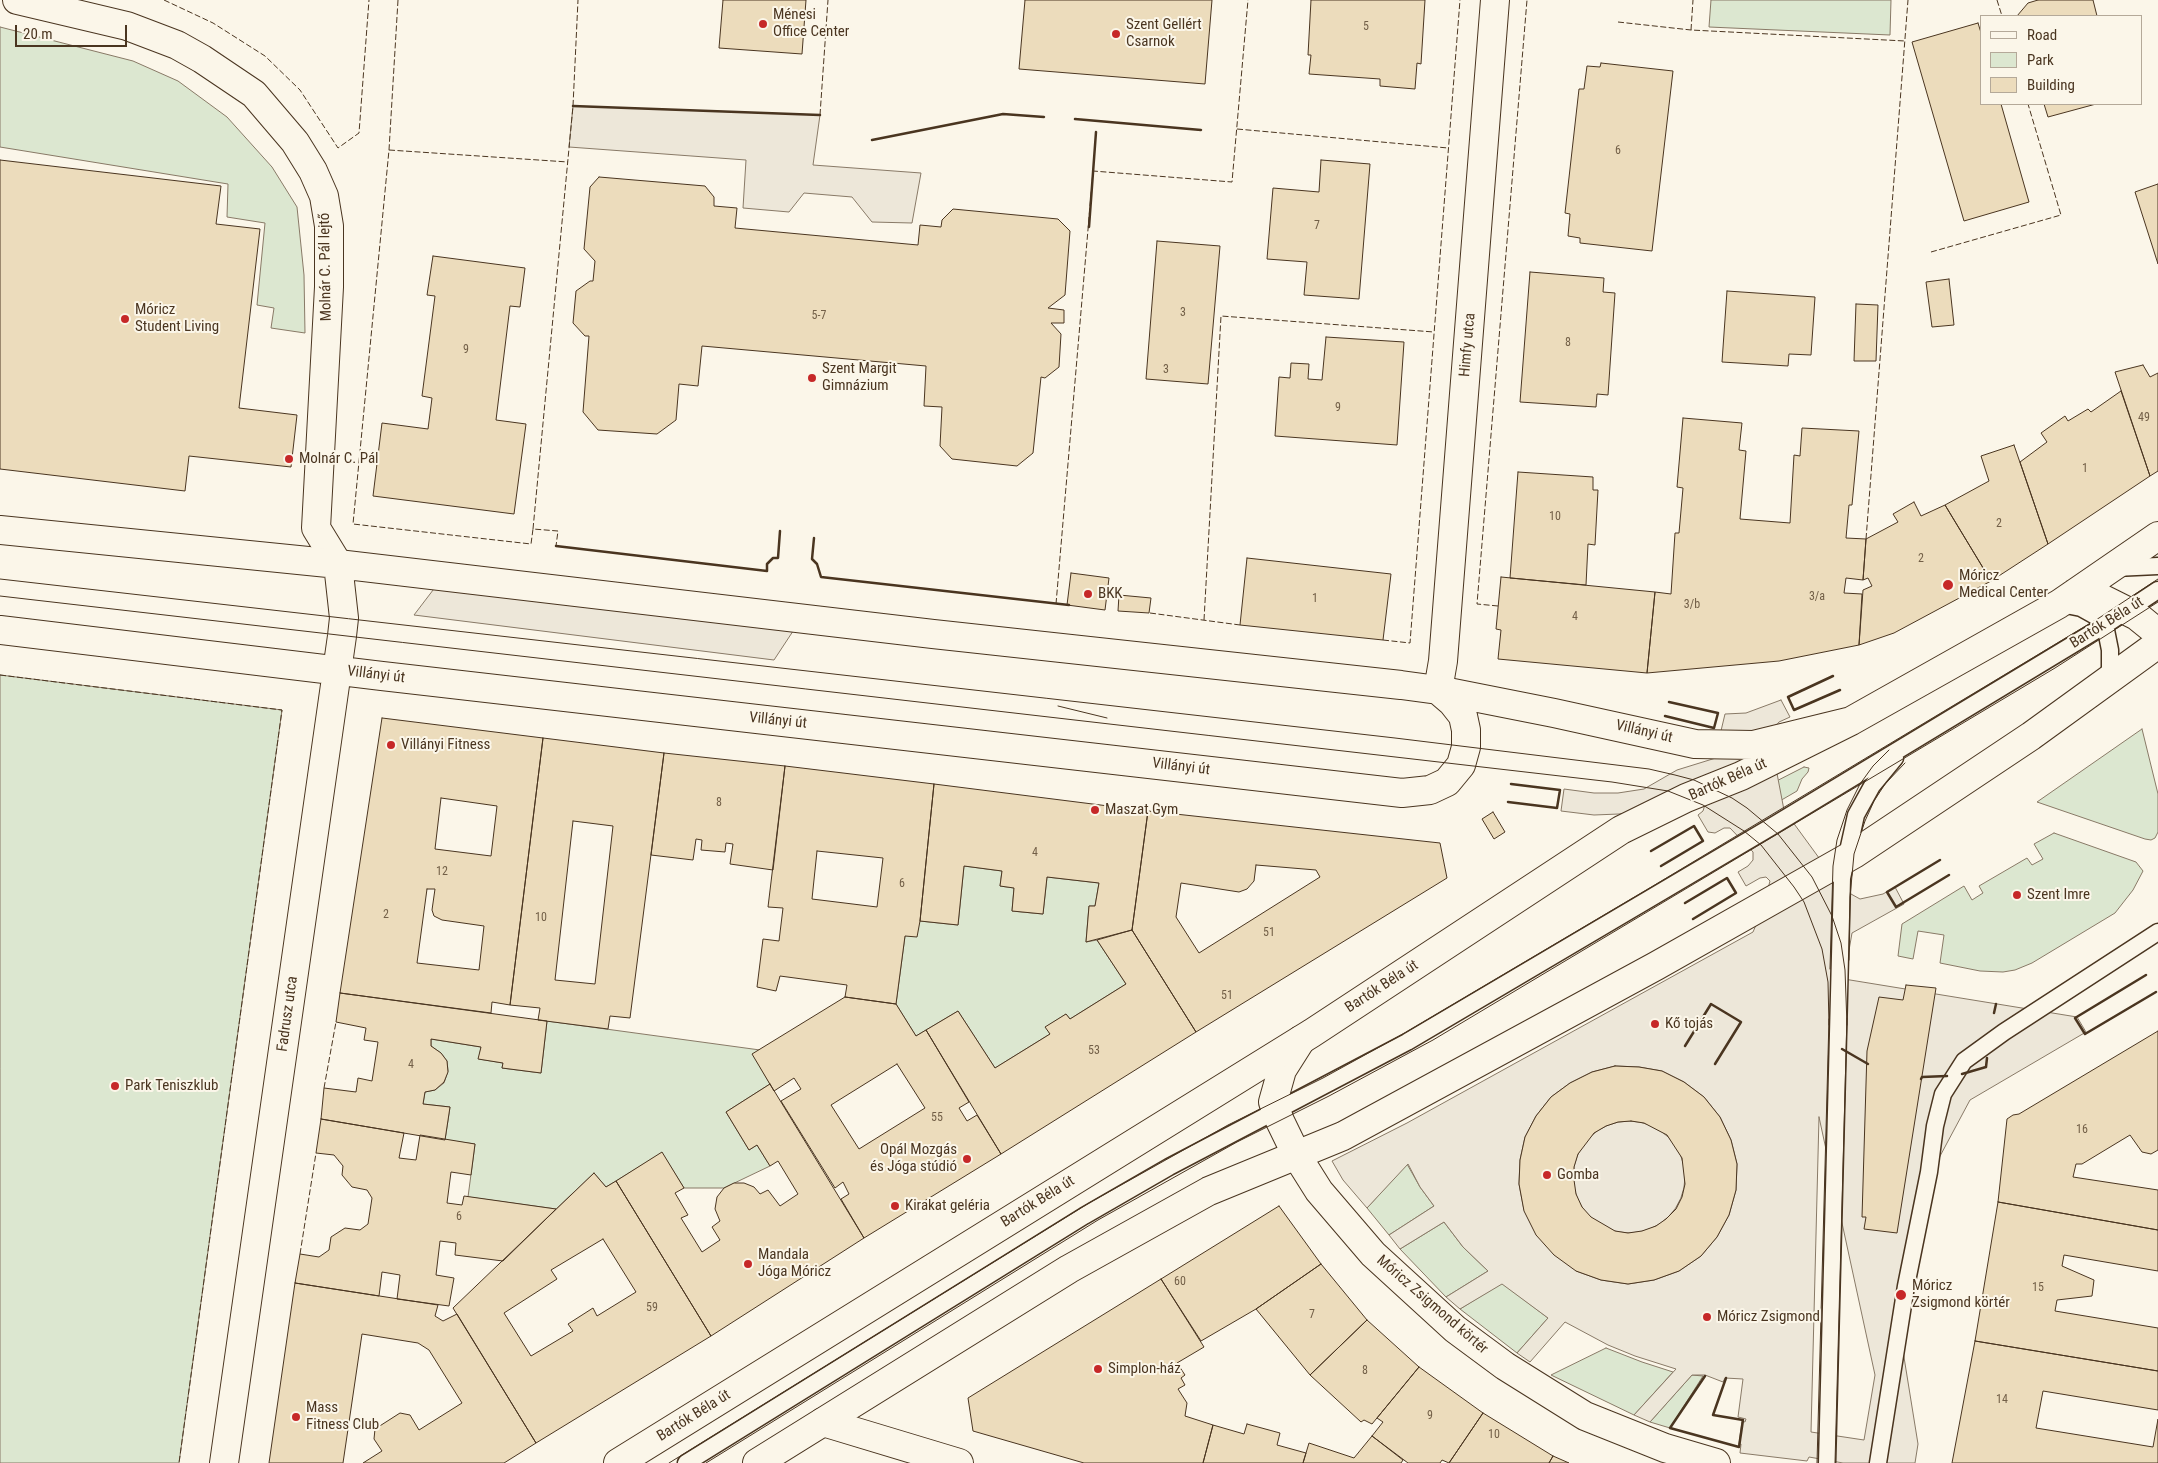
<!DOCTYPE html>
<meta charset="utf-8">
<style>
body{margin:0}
#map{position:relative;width:2158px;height:1463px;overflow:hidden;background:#fbf6e9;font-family:"Roboto Condensed",sans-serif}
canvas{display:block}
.legend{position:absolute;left:1980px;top:15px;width:162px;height:90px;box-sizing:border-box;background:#fbf6e9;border:1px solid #b4a999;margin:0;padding:6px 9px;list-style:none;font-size:15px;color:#4a3520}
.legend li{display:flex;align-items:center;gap:10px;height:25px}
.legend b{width:25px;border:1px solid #b4a999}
.scale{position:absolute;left:15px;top:25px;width:112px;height:22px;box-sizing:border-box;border:2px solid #4a3520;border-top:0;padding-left:6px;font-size:15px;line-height:18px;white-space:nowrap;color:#4a3520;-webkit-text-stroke:4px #fbf6e9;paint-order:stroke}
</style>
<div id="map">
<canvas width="2158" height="1463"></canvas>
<ul class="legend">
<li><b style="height:6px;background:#fbf6e9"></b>Road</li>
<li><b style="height:14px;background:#dce7d0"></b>Park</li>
<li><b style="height:14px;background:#ecdcbc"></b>Building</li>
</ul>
<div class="scale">20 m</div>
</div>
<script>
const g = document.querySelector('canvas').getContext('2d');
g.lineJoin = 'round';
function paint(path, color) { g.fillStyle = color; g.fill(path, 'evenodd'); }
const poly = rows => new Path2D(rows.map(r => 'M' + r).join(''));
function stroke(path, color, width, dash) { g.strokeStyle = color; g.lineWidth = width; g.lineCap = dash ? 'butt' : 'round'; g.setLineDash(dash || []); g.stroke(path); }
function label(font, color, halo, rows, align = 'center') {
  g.font = font + ' "Roboto Condensed",sans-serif'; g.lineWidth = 4; g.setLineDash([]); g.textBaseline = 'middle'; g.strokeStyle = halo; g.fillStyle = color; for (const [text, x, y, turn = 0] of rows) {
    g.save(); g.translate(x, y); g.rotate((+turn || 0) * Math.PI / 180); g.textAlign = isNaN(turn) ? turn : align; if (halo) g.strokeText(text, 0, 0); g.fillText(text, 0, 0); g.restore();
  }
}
const green = poly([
 [1711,0,1891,0,1890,35,1709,27,1711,0],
 [0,27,133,61,178,81,227,117,272,167,297,207,304,275,305,333,271,328,274,308,257,305,265,223,227,217,228,184,0,147,0,27],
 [0,675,282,710,179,1463,0,1463,0,675],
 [2142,729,2158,794,2158,832,2155,838,2151,840,2145,839,2037,802,2142,729],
 [1804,767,1809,768,1808,772,1802,779,1797,791,1766,809,1755,792,1804,767],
 [2054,833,2136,862,2143,871,2133,890,2115,913,2032,963,2015,970,2003,972,1980,971,1940,963,1944,935,1918,931,1913,959,1898,956,1902,924,1964,886,1972,900,1983,893,1979,886,2027,858,2032,865,2043,859,2034,844,2054,833],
 [964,866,1002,871,1000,886,1014,888,1012,911,1043,914,1047,877,1099,883,1095,906,1089,906,1086,942,1097,940,1126,984,1070,1019,1066,1014,1046,1027,1050,1034,995,1068,958,1011,916,1036,896,1004,905,936,920,921,958,925,964,866],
 [547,1021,760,1050,753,1054,770,1084,726,1112,749,1150,757,1145,770,1166,724,1188,684,1188,662,1153,606,1187,594,1173,556,1209,468,1197,475,1144,445,1140,450,1107,423,1104,425,1092,435,1090,444,1083,448,1071,447,1061,441,1053,431,1046,431,1039,481,1047,479,1059,503,1063,502,1068,541,1073,547,1021],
 [1407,1164,1420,1187,1434,1206,1389,1235,1367,1208,1407,1164],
 [1444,1222,1463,1247,1488,1271,1446,1297,1400,1249,1444,1222],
 [1502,1283,1548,1318,1517,1353,1460,1309,1502,1283],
 [1606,1348,1642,1362,1673,1372,1634,1415,1551,1375,1606,1348],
 [1692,1375,1703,1376,1670,1428,1650,1422,1692,1375]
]);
const parking = poly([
 [573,106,820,115,813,165,921,173,912,223,872,222,852,197,804,193,789,212,743,208,746,160,569,147,573,106],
 [443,577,801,619,774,660,414,615,443,577],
 [1781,700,1790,717,1779,722,1774,728,1775,763,1784,810,1822,862,1851,894,1860,899,1883,894,1895,887,1904,904,1852,933,1844,979,2077,1017,2086,1032,1970,1100,1931,1173,1903,1351,1918,1444,1915,1463,1843,1463,1809,1457,1807,1461,1740,1453,1741,1444,1739,1444,1742,1421,1745,1422,1746,1419,1738,1417,1743,1379,1725,1378,1723,1382,1705,1375,1692,1375,1650,1422,1634,1415,1676,1369,1635,1356,1608,1345,1565,1322,1530,1362,1517,1353,1548,1318,1502,1284,1460,1309,1446,1297,1488,1271,1463,1247,1444,1222,1400,1249,1389,1235,1434,1206,1420,1187,1408,1164,1367,1208,1343,1180,1332,1161,1407,1123,1753,932,1762,911,1770,881,1766,877,1760,878,1746,886,1738,872,1748,866,1753,860,1753,852,1730,828,1724,828,1715,833,1708,832,1698,815,1703,811,1706,801,1619,814,1594,815,1561,811,1564,789,1594,793,1618,793,1644,789,1677,770,1719,757,1720,735,1725,714,1746,713,1781,700],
 [1615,1066,1639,1067,1662,1071,1684,1082,1704,1097,1720,1117,1731,1140,1737,1164,1736,1190,1729,1215,1717,1237,1701,1256,1679,1271,1654,1280,1628,1284,1601,1280,1576,1271,1524,1210,1519,1184,1520,1160,1525,1137,1536,1116,1551,1097,1570,1083,1592,1072,1615,1066],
 [1819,1117,1875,1375,1864,1440,1811,1432,1819,1117],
 '1573 1177a56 56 0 1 1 112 0a56 56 0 1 1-112 0Z'
]);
const building = poly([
 [723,0,806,0,802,54,719,48,723,0],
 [1025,0,1212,0,1205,84,1019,69,1025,0],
 [1311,0,1425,0,1421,64,1417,63,1415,89,1380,86,1380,79,1309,74,1311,55,1308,55,1311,0],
 [2038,0,2093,0,2097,16,2017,16,2028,3,2038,0],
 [1978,23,1982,36,1982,104,2001,104,2029,202,1964,221,1912,42,1978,23],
 [1601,63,1673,71,1652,251,1580,243,1580,238,1568,236,1570,214,1565,213,1579,89,1584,89,1587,66,1600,67,1601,63],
 [2044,104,2096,104,2048,117,2044,104],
 [0,160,221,186,216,224,260,229,239,408,297,415,291,467,189,456,185,491,0,469,0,160],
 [1321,160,1370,164,1359,299,1304,295,1307,262,1267,259,1273,188,1319,192,1321,160],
 [599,177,705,186,714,197,714,206,737,208,735,228,918,245,920,225,941,227,942,220,953,209,1058,219,1070,231,1065,295,1048,308,1064,310,1064,323,1051,323,1061,334,1059,367,1045,378,1041,377,1033,453,1017,466,952,459,940,446,942,407,924,406,926,366,702,346,698,386,679,384,676,420,657,434,598,430,583,412,589,336,585,336,573,323,576,291,590,281,593,281,595,261,584,249,590,187,599,177],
 [2158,184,2158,264,2135,192,2158,184],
 [1157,241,1220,246,1208,384,1146,379,1157,241],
 [433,256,525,268,520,307,510,306,496,420,526,424,514,514,373,496,382,423,428,429,432,398,422,396,435,296,427,295,433,256],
 [1530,272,1604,278,1603,292,1615,293,1608,395,1597,394,1596,407,1520,402,1530,272],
 [1949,279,1954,325,1932,327,1926,282,1949,279],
 [1727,291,1815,297,1811,355,1789,354,1788,366,1722,362,1727,291],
 [1856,304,1878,305,1876,361,1854,361,1856,304],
 [1326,337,1404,342,1397,445,1275,436,1279,377,1290,378,1291,363,1309,364,1308,379,1322,380,1326,337],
 [2143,365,2150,377,2158,373,2158,471,2150,476,2115,372,2143,365],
 [2121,391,2150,476,2048,544,2020,462,2047,442,2041,433,2065,416,2068,421,2088,409,2091,412,2121,391],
 [1683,418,1742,423,1739,450,1746,451,1740,519,1790,523,1794,455,1800,456,1802,428,1859,431,1852,505,1849,505,1846,538,1866,539,1863,580,1846,578,1844,593,1862,594,1859,645,1779,661,1647,673,1655,592,1671,594,1675,533,1679,533,1683,488,1677,487,1683,418],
 [2014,445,2048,544,1991,581,1945,505,1989,481,1981,456,2014,445],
 [1518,472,1593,477,1593,490,1598,490,1595,545,1588,544,1586,585,1510,578,1518,472],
 [1914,502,1921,516,1945,505,1991,581,1894,633,1859,645,1863,590,1872,586,1868,578,1863,580,1866,539,1898,522,1893,514,1914,502],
 [1247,558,1391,574,1383,640,1240,625,1247,558],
 [1071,573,1109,578,1105,610,1067,605,1071,573],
 [1501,577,1655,592,1647,673,1498,659,1501,630,1496,629,1501,577],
 [1119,595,1151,598,1149,613,1118,611,1119,595],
 [382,718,543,738,510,1005,492,1002,491,1013,340,993,382,718],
 [441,798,497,806,491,856,435,849,441,798],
 [427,889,435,889,432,910,434,916,442,920,484,926,479,970,417,963,427,889],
 [543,738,664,753,630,1018,610,1016,608,1029,538,1020,540,1008,510,1005,543,738],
 [573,821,613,826,595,984,555,980,573,821],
 [664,753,785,766,773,870,730,864,733,844,726,843,725,852,701,850,702,840,696,839,693,860,651,855,664,753],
 [785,766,934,784,920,921,917,937,905,936,896,1004,845,997,847,985,780,976,776,991,757,987,763,939,779,941,783,908,768,907,785,766],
 [817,851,883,858,877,907,812,899,817,851],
 [934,784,1148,811,1132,930,1086,942,1089,906,1095,906,1099,883,1047,877,1043,914,1012,911,1014,888,1000,886,1002,871,964,866,958,925,920,921,934,784],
 [1148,811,1440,843,1447,878,1196,1032,1132,930,1148,811],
 [1256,865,1316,870,1320,877,1199,953,1176,917,1181,883,1239,892,1247,889,1254,881,1256,865],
 [1493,812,1505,832,1494,839,1482,819,1493,812],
 [1132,930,1196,1032,1001,1154,926,1030,958,1011,995,1068,1050,1034,1045,1027,1066,1014,1070,1019,1126,984,1097,940,1132,930],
 [1906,985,1936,988,1897,1233,1864,1229,1866,1217,1862,1217,1867,1051,1879,997,1903,1000,1906,985],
 [340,993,547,1021,541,1073,502,1068,503,1063,478,1059,481,1047,431,1039,431,1046,441,1053,447,1061,448,1072,444,1082,435,1090,425,1092,423,1104,450,1107,445,1140,321,1119,324,1088,356,1092,358,1078,372,1081,378,1042,364,1040,366,1028,336,1022,340,993],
 [845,997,896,1004,916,1036,926,1030,969,1102,959,1108,967,1121,977,1115,1001,1154,864,1238,841,1199,849,1194,843,1182,835,1188,781,1101,801,1089,794,1078,774,1091,752,1054,845,997],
 [897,1064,925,1108,859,1149,831,1105,897,1064],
 [2158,1031,2158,1150,2151,1154,2142,1152,2130,1135,2082,1164,2076,1164,2073,1177,2158,1190,2158,1230,1998,1202,2007,1119,2013,1115,2019,1114,2158,1031],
 [1615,1066,1639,1067,1662,1071,1684,1082,1704,1097,1720,1117,1731,1140,1737,1164,1736,1190,1729,1215,1717,1237,1701,1256,1679,1271,1654,1280,1628,1284,1601,1280,1576,1271,1554,1255,1536,1235,1524,1211,1519,1184,1520,1160,1525,1137,1536,1116,1551,1097,1570,1083,1592,1072,1615,1066],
 [1631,1121,1644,1123,1667,1135,1682,1158,1685,1184,1682,1197,1676,1209,1666,1219,1656,1226,1642,1231,1628,1233,1615,1231,1591,1217,1582,1207,1576,1194,1574,1180,1574,1167,1578,1154,1594,1133,1606,1126,1618,1122,1631,1121],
 [770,1084,864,1238,711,1336,616,1181,662,1152,684,1188,675,1193,688,1215,681,1218,702,1252,720,1240,712,1227,720,1221,715,1209,717,1197,724,1188,734,1183,744,1183,754,1187,760,1194,768,1190,780,1206,798,1194,778,1161,770,1166,757,1145,749,1150,726,1112,770,1084],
 [321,1119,404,1133,399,1158,416,1160,420,1135,475,1144,471,1175,451,1172,447,1203,462,1205,464,1196,556,1209,503,1261,455,1255,456,1243,440,1241,436,1275,454,1278,449,1306,397,1299,400,1275,382,1272,379,1296,295,1283,300,1254,319,1257,329,1250,331,1237,345,1228,360,1230,368,1224,372,1198,367,1190,352,1187,342,1175,343,1166,334,1155,316,1153,321,1119],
 [594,1173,606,1187,616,1181,711,1336,536,1443,453,1308,594,1173],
 [603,1239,636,1292,597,1316,593,1308,568,1324,573,1331,531,1356,504,1313,557,1279,551,1270,603,1239],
 [1998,1202,2158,1230,2158,1271,2064,1255,2062,1266,2094,1280,2092,1296,2057,1300,2055,1311,2158,1328,2158,1371,1975,1341,1998,1202],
 [1279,1206,1321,1264,1256,1309,1201,1341,1161,1279,1279,1206],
 [1321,1264,1367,1320,1310,1375,1256,1309,1321,1264],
 [1161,1279,1204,1347,1177,1363,1185,1375,1181,1378,1185,1385,1178,1389,1187,1403,1185,1416,1213,1425,1203,1463,1084,1463,973,1431,968,1398,1161,1279],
 [295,1283,438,1305,435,1316,443,1321,457,1314,536,1443,504,1463,363,1463,382,1451,374,1439,375,1429,400,1413,410,1415,419,1430,462,1403,429,1350,418,1343,362,1334,343,1463,269,1463,295,1283],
 [1367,1320,1419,1367,1372,1424,1364,1420,1361,1422,1310,1375,1367,1320],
 [1975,1341,2158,1371,2158,1410,2043,1391,2036,1428,2153,1447,2158,1419,2158,1463,1952,1463,1975,1341],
 [1419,1367,1483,1413,1449,1463,1442,1460,1440,1463,1408,1463,1372,1436,1383,1422,1377,1418,1419,1367],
 [1483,1413,1553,1456,1549,1463,1449,1463,1483,1413],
 [1247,1424,1280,1433,1277,1445,1306,1453,1303,1463,1203,1463,1213,1425,1244,1434,1247,1424],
 [1372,1436,1403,1460,1401,1463,1303,1463,1309,1443,1354,1458,1372,1436],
 [1553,1456,1569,1463,1549,1463,1553,1456]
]);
const lane = poly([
 [2115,568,2158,566],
 [2061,604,2081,608,2099,618,2105,625,2110,650,2110,680],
 [686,1463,1084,1216,1169,1167,1407,1042,1771,827,2105,625,2158,590],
 [1827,1463,1842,878,1856,815,1872,786,1895,758],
 [1878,1463,1906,1286,1929,1172,1935,1126,1943,1094,1964,1061,2004,1032,2158,932]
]);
const street = poly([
 [17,0,127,26,177,45,202,59,254,94,295,142,313,171,324,196,329,226,329,287,316,528,338,564],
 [1438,690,1443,661,1495,0],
 [1301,1040,1282,1070,1273,1102,1280,1121,1297,1156,1319,1191,1373,1254,1455,1329,1505,1366,1585,1416,1665,1448,1716,1463],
 [823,1422,959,1463]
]);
const secondary = poly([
 [0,530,338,564,933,634,1401,685,1438,690,1554,713,1695,744,1753,745,1851,721],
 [2075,593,2101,598,2137,616,2158,633],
 [0,630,382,676,1402,793,1430,790,1447,782,1461,765,1466,747,1466,730,1463,716,1452,702,1438,690],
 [224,1463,342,636,344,618,338,564],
 [618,1463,1312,1033,1621,830,1686,798,1741,776,1851,721,2059,604,2158,536],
 [757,1463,1069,1269,1209,1191,1343,1136,1656,966,1854,854,2031,736,2158,644]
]);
const tram = poly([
 [0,579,1395,738,1649,769,1675,775,1694,780,1732,798,1747,808,1778,834,1812,877,1832,916,1841,943,1845,970,1847,1025],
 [0,596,1612,782,1668,791,1703,805,1744,831,1761,845,1794,887,1804,902,1822,949,1828,982,1829,1025],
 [1058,706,1107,718],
 [1849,960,1850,897,1854,854,1865,821,1874,801,1885,784,1905,763],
 [1830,969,1833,866,1837,840,1847,810,1860,784,1873,766,1889,750],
 [669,1463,1089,1203,1228,1125,1323,1078,1403,1034,1653,886,2099,618,2158,579],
 [706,1463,1098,1220,1237,1142,1329,1096,1433,1040,2055,668,2158,602],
 [1817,1463,1829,1019],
 [1835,1463,1847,1018]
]);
const fence = poly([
 [164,0,213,23,265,56,300,90,338,148,359,133,369,0],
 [398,0,389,150,353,524,531,544,533,529,558,531,556,546],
 [1997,0,2002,16],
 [1618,22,1691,30,1905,41],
 [1691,30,1693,0],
 [820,115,828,0],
 [1237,129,1448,148],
 [389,150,568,162],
 [1931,252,2061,215,2028,104],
 [533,529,573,106,578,0],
 [1866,539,1908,0],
 [1056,604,1093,171,1232,182,1248,0],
 [1498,606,1477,604,1527,0],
 [1150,613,1240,625],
 [1204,620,1221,316,1434,332],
 [1383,640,1410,643,1460,0],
 [0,675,282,710,179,1463],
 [324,1088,336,1022],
 [300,1254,316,1153]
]);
const wall = poly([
 [573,106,820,115],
 [1075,119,1201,130],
 [872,140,1003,114,1044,117],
 [1089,227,1096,132],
 [814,538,812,559,817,564,821,577,1069,605],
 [556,546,767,571,767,564,773,558,778,558,780,531],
 [1833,676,1788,697,1794,710,1840,690],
 [1665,716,1714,728,1718,713,1669,702],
 [1508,802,1557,808,1560,790,1511,784],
 [1651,851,1694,826,1703,841,1661,866],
 [1940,860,1887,892,1896,907,1949,875],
 [1685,903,1727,878,1736,893,1693,919],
 [2146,975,2075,1018,2085,1034,2156,992],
 [1994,1013,1996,1004],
 [1685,1046,1711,1004,1741,1022,1715,1064],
 [1842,1049,1868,1064],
 [1962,1074,1986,1067,1987,1058],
 [1921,1079,1922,1077,1947,1076],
 [1705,1376,1670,1428,1739,1447,1743,1420,1713,1415,1726,1378]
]);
const markers = [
 [763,24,5,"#c62828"],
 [1116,34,5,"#c62828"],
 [125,319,5,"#c62828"],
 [812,378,5,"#c62828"],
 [289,459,5,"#c62828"],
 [1948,585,6,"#c62828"],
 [1088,594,5,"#c62828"],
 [391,745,5,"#c62828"],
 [1095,810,5,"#c62828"],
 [2017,895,5,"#c62828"],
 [1655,1024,5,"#c62828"],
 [115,1086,5,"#c62828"],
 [967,1159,5,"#c62828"],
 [1547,1175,5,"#c62828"],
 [895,1206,5,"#c62828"],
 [748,1264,5,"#c62828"],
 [1901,1295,6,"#c62828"],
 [1707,1317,5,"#c62828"],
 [1098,1369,5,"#c62828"],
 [296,1417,5,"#c62828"]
];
const numberNames = [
 ["5",1366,27],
 ["6",1618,151],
 ["7",1317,226],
 ["3",1183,313],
 ["5-7",819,316],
 ["8",1568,343],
 ["9",466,350],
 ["3",1166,370],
 ["9",1338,408],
 ["49",2144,418],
 ["1",2085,469],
 ["10",1555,517],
 ["2",1999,524],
 ["2",1921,559],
 ["3/a",1817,597],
 ["1",1315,599],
 ["3/b",1692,605],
 ["4",1575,617],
 ["8",719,803],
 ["4",1035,853],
 ["12",442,872],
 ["6",902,884],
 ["2",386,915],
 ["10",541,918],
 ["51",1269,933],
 ["51",1227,996],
 ["53",1094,1051],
 ["4",411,1065],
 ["55",937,1118],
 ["16",2082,1130],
 ["6",459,1217],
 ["60",1180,1282],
 ["15",2038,1288],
 ["59",652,1308],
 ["7",1312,1315],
 ["8",1365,1371],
 ["14",2002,1400],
 ["9",1430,1416],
 ["10",1494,1435]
];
const poiNames = [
 ["Ménesi",773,15],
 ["Office Center",773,32],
 ["Szent Gellért",1126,25],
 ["Csarnok",1126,42],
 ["Móricz",135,310],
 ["Student Living",135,327],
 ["Szent Margit",822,369],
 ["Gimnázium",822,386],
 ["Molnár C. Pál",299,459],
 ["Móricz",1959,576],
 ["Medical Center",1959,593],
 ["BKK",1098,594],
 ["Villányi Fitness",401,745],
 ["Maszat Gym",1105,810],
 ["Szent Imre",2027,895],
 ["Kő tojás",1665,1024],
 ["Park Teniszklub",125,1086],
 ["Opál Mozgás",957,1150,"right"],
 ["és Jóga stúdió",957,1167,"right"],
 ["Gomba",1557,1175],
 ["Kirakat geléria",905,1206],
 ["Mandala",758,1255],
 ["Jóga Móricz",758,1272],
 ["Móricz",1912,1286],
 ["Zsigmond körtér",1912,1303],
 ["Móricz Zsigmond",1717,1317],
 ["Simplon-ház",1108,1369],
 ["Mass",306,1408],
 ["Fitness Club",306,1425]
];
const streetNames = [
 ["Molnár C. Pál lejtő",326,267,-91],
 ["Himfy utca",1468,345,-85],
 ["Bartók Béla út",2107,623,-32],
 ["Villányi út",376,675,7],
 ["Villányi út",778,721,6],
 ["Villányi út",1644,732,13],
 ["Villányi út",1181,767,7],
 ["Bartók Béla út",1728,780,-24],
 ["Bartók Béla út",1382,987,-33],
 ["Fadrusz utca",288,1014,-82],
 ["Bartók Béla út",1038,1202,-32],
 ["Móricz Zsigmond körtér",1432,1305,41],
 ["Bartók Béla út",694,1416,-32]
];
paint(green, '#dce7d0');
stroke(green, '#887966', 1);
paint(parking, '#ede7d9');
stroke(parking, '#887966', 1);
paint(building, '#ecdcbc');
stroke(building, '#4a3520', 1);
stroke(lane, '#4a3520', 19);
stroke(street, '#4a3520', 30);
stroke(secondary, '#4a3520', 30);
stroke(lane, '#fbf6e9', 16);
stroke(street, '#fbf6e9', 28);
stroke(secondary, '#fbf6e9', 28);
stroke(tram, '#4a3520', 1);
stroke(fence, '#4a3520', 1, [6, 2.5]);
stroke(wall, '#4a3520', 2.5);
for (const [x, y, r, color] of markers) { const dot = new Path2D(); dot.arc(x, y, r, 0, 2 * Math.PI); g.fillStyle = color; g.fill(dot); stroke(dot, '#fbf6e9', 2); }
label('12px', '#725f47', null, numberNames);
label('15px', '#4a3520', '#fbf6e9', poiNames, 'left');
label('15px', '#4a3520', '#fbf6e9', streetNames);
</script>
